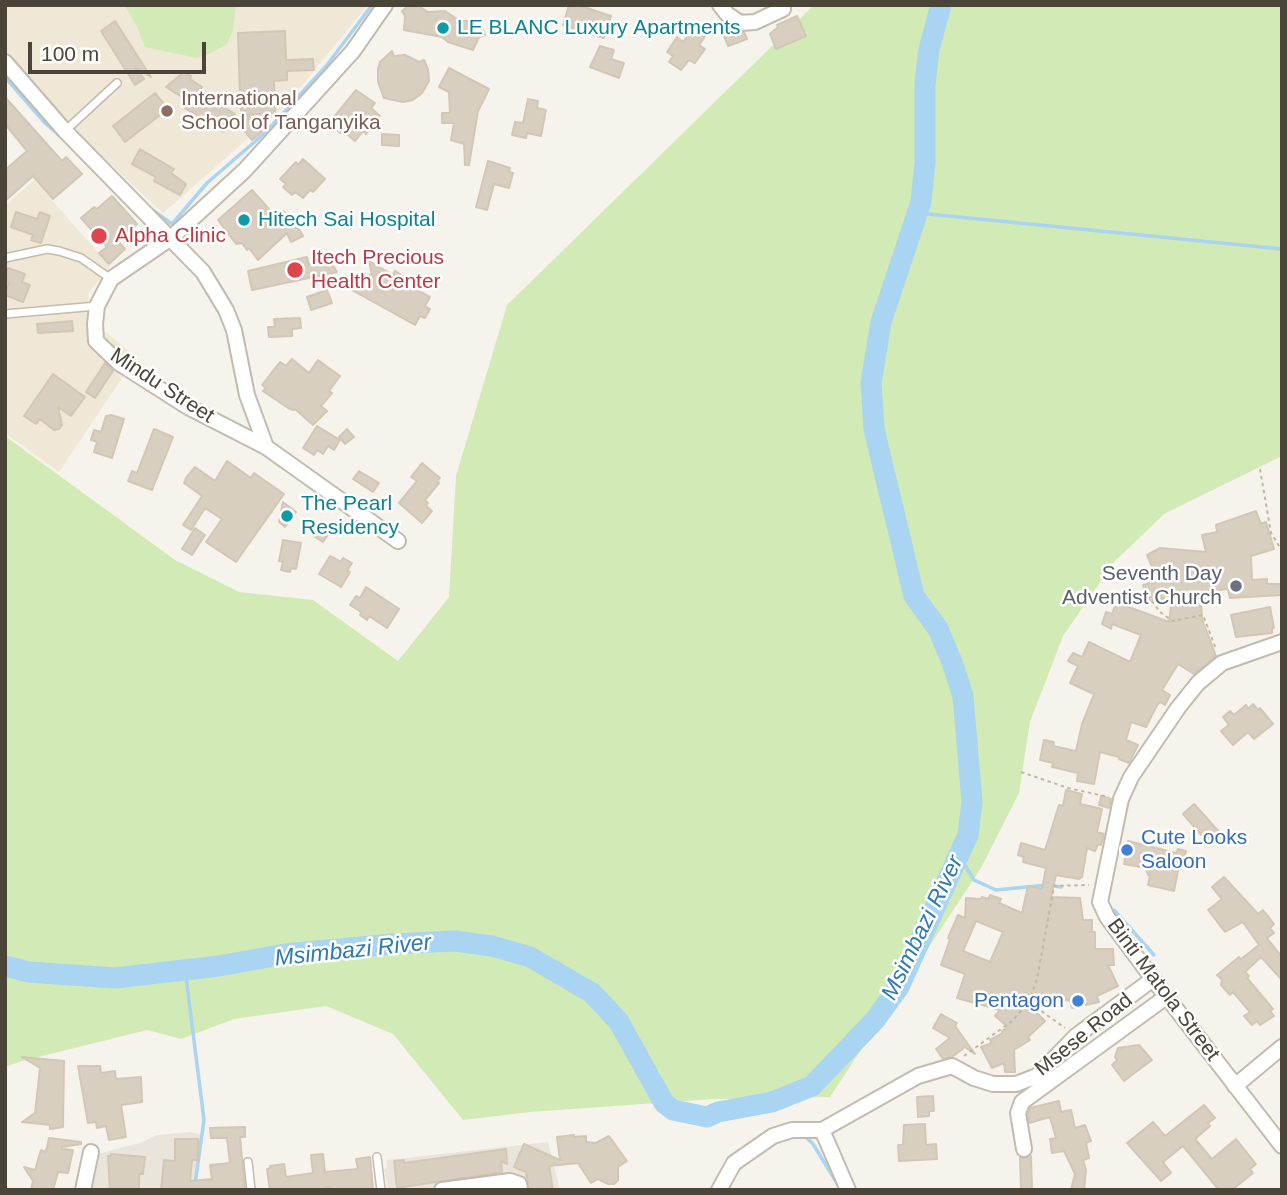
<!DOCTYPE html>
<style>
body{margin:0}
#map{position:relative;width:1287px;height:1195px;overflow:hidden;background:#f6f3ec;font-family:Helvetica,sans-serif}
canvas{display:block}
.frame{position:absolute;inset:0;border:7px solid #4b4439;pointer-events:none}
.scale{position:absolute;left:28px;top:42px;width:178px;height:32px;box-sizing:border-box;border:4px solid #4b4439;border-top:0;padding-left:9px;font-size:21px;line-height:24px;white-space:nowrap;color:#4b4439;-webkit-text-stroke:5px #fff;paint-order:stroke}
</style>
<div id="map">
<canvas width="1287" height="1195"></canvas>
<div class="frame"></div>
<div class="scale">100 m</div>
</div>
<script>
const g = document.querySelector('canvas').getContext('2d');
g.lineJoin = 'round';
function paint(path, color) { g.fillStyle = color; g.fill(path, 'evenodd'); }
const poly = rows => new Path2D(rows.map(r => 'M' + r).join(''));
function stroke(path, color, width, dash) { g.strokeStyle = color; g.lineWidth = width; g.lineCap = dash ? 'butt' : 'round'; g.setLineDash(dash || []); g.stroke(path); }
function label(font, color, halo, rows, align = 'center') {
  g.font = font + ' Helvetica,sans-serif'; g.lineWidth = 5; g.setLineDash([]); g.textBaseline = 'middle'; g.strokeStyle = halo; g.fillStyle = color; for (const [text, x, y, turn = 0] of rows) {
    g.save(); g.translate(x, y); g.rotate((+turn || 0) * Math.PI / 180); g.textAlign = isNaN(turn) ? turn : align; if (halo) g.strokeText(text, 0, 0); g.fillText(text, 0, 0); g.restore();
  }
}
const residential = poly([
 [191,1132,202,1135,192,1190,91,1190,97,1154,140,1143,157,1135],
 [548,1142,560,1190,388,1190,384,1169,387,1168,387,1160]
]);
const education = poly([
 [5,5,368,5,285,106,163,213,59,117,5,53],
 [34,180,110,266,88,294,91,320,136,357,59,472,5,433,5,206]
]);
const green = poly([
 [125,5,236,5,233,30,227,44,211,53,197,58,145,47,137,27],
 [814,5,1282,5,1282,456,1164,514,1114,562,1063,636,1030,722,1019,793,981,868,830,1097,713,1099,530,1112,463,1120,393,1034,326,1006,234,1019,181,1039,147,1030,22,1061,5,1067,5,436,175,560,239,592,313,600,398,661,449,597,456,476,507,305]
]);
const stream = poly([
 [5,77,45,123,60,136],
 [151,209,172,224,207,183,266,132,327,65,372,5],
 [918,213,1282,249],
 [957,864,963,862,974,880,996,890,1047,885,1061,887],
 [1114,910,1154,955],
 [185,969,204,1120,195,1184],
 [803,1134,813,1144,840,1188]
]);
const river = poly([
 [5,966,29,972,115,978,219,966,285,954,393,944,455,941,492,946,530,957,592,993,619,1022,664,1103,673,1110,707,1117,718,1112,772,1102,812,1086,875,1020,899,987,968,835,972,802,963,696,952,662,938,629,914,596,874,429,871,383,881,322,921,202,925,163,925,84,929,49,941,5]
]);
const building = poly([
 [409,5,417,5,428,12,445,11,460,21,479,21,485,35,479,37,473,50,448,42,442,37,404,30,405,16,402,11,409,5],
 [569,5,578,5,611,16,604,38,563,25,569,5],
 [797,16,806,36,776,49,770,34,778,27,777,25,797,16],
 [115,21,151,77,135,67,144,79,135,85,101,31,115,21],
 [694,27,706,35,699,45,705,49,695,63,689,60,681,70,669,62,673,56,667,52,677,37,683,42,694,27],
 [285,31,286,60,313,59,314,70,287,71,287,80,274,81,275,113,247,115,262,132,252,140,242,128,241,107,245,111,264,95,240,96,238,33,285,31],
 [737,32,744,32,747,39,728,46,724,36,737,32],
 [600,46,614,50,611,59,624,63,619,78,590,67,600,46],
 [392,51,394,56,405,55,419,62,424,60,428,69,429,81,422,93,413,100,403,102,384,98,378,82,378,69,380,62,392,51],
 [449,68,489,89,478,111,469,165,465,165,464,144,451,140,454,123,442,123,442,113,450,113,449,92,439,87,449,68],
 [184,72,191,76,190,79,202,87,199,92,235,114,223,132,185,108,189,102,166,87,184,72],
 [356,90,375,103,371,108,380,116,366,134,363,131,355,141,342,130,340,133,329,123,356,90],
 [155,93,168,109,125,142,113,126,155,93],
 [5,97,62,161,66,157,82,174,53,199,33,176,5,201,5,170,27,151,5,124,5,97],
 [528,99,538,101,537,108,546,110,541,136,527,133,526,138,512,135,515,122,523,123,528,99],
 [382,134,399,135,399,146,382,145,382,134],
 [140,149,174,169,171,173,186,184,180,195,154,181,156,177,132,164,140,149],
 [303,159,325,179,313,192,310,190,303,198,295,192,292,195,283,187,286,184,280,179,296,162,298,165,303,159],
 [488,161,510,168,509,172,513,173,509,188,494,184,487,210,476,207,488,161],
 [252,190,276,217,283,211,291,220,293,219,303,236,291,242,287,233,258,260,249,248,247,250,242,243,236,244,218,220,252,190],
 [112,196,137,224,118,241,125,249,109,264,99,253,107,247,81,218,94,207,97,209,112,196],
 [16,212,37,219,40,212,50,216,41,243,31,240,33,235,11,227,16,212],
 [326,254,337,272,252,290,248,271,307,257,309,265,326,254],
 [369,261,393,275,395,271,403,276,401,279,407,284,430,297,425,306,430,309,425,318,420,316,415,325,350,289,354,280,372,274,369,261],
 [8,268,25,274,22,282,30,285,23,302,5,295,9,282,5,281,5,276,8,268],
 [327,290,332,303,311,310,307,297,327,290],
 [300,318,301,328,292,329,292,336,269,337,268,327,275,327,274,319,300,318],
 [72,321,73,331,38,333,37,324,72,321],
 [292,359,309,373,318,360,340,376,329,391,332,393,321,406,327,411,313,425,295,409,293,410,288,408,263,391,266,388,262,385,280,362,286,366,292,359],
 [105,363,113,371,95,398,86,392,105,363],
 [53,374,85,397,71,416,58,407,62,425,59,429,54,430,40,419,36,424,24,416,53,374],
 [111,415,124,419,112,458,94,452,97,442,91,440,94,430,101,432,106,416,111,415],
 [317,426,340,440,334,450,328,446,323,454,317,450,314,455,303,448,317,426],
 [154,429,173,437,152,490,128,481,132,471,137,473,154,429],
 [347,429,354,437,345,444,339,437,347,429],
 [227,461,251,478,254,473,284,494,236,562,206,542,222,519,205,508,191,530,183,525,202,496,184,483,186,478,195,467,215,481,227,461],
 [422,463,440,478,437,481,439,483,425,500,428,503,426,506,432,511,422,523,399,503,417,481,411,477,422,463],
 [359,471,379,483,373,492,353,479,359,471],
 [283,502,296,512,285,527,279,522,283,502],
 [1256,511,1261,524,1266,522,1274,549,1251,556,1252,580,1267,579,1267,584,1282,584,1282,595,1230,598,1228,589,1211,591,1212,600,1201,601,1202,619,1216,656,1194,674,1178,664,1162,690,1170,695,1165,705,1160,702,1157,705,1146,727,1131,722,1126,740,1138,745,1129,763,1119,759,1119,757,1100,752,1094,784,1077,781,1078,773,1052,767,1053,763,1040,760,1044,740,1054,742,1053,746,1076,751,1082,724,1094,694,1070,683,1078,666,1068,661,1073,653,1082,657,1089,642,1130,662,1141,635,1112,624,1111,629,1102,624,1106,612,1112,614,1120,592,1148,602,1143,585,1158,581,1147,555,1160,548,1206,552,1202,535,1217,532,1216,525,1256,511],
 [1172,597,1169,622,1126,606,1148,602,1172,597],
 [321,522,332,529,323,542,312,535,321,522],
 [195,528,205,535,192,555,182,549,195,528],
 [283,540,301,543,296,569,291,568,290,572,281,570,283,562,279,561,283,540],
 [330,556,341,562,343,558,352,563,347,571,350,572,341,587,319,574,330,556],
 [366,587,399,609,387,628,369,616,367,620,360,615,361,612,350,605,356,596,360,598,366,587],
 [1270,607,1274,628,1272,628,1272,633,1236,637,1231,615,1270,607],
 [1253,704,1258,710,1260,708,1273,724,1254,739,1248,732,1233,745,1221,731,1229,725,1223,717,1230,711,1234,715,1246,705,1248,709,1253,704],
 [1066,790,1082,794,1080,804,1102,809,1097,832,1104,834,1101,845,1098,844,1095,851,1087,848,1082,877,1079,879,1056,875,1051,897,1080,898,1083,920,1092,920,1092,932,1095,932,1095,949,1113,949,1114,965,1108,965,1118,986,1097,996,1099,1002,1072,1008,1070,1000,1025,1001,1045,1021,1028,1037,1030,1040,1014,1050,1015,1072,1005,1072,1004,1063,992,1068,981,1047,992,1043,990,1040,1003,1033,1002,1031,1008,1027,995,1016,1000,1010,957,998,965,974,941,965,950,939,948,938,958,915,965,918,966,898,981,899,982,897,988,899,990,895,1001,899,999,903,1022,913,1028,886,1042,889,1046,868,1023,862,1024,857,1018,855,1021,843,1045,850,1059,805,1063,806,1066,790],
 [976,921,1003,932,990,962,963,951,976,921],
 [1101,796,1111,799,1109,808,1099,805,1101,796],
 [1194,804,1222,835,1213,843,1205,834,1203,837,1183,814,1194,804],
 [1128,841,1176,853,1178,849,1186,851,1182,867,1179,866,1174,891,1148,885,1150,875,1148,875,1146,868,1124,864,1128,841],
 [1224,877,1258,914,1263,910,1274,924,1270,928,1274,933,1267,938,1282,957,1282,980,1261,957,1245,972,1249,976,1247,978,1273,1009,1270,1011,1274,1016,1260,1025,1257,1021,1252,1025,1244,1016,1250,1012,1233,992,1230,995,1221,985,1222,980,1217,975,1239,957,1241,959,1259,945,1243,922,1225,932,1208,910,1222,899,1212,887,1224,877],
 [941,1014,957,1023,955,1026,975,1054,965,1047,952,1057,943,1059,936,1049,950,1038,933,1028,941,1014],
 [1139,1045,1152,1060,1124,1081,1112,1065,1117,1060,1115,1057,1118,1048,1139,1045],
 [22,1057,64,1061,63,1127,50,1129,50,1125,22,1122,35,1113,40,1068,22,1057],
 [78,1066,100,1066,101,1073,115,1071,116,1079,141,1077,142,1102,121,1105,126,1137,109,1140,106,1126,97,1128,96,1122,88,1123,78,1066],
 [933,1096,934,1111,929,1111,929,1116,918,1117,917,1097,933,1096],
 [1059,1101,1061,1112,1071,1110,1075,1128,1085,1125,1091,1141,1086,1143,1089,1158,1083,1160,1086,1170,1084,1190,1071,1190,1075,1174,1064,1151,1052,1153,1050,1139,1056,1138,1050,1117,1029,1123,1028,1114,1030,1108,1059,1101],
 [1204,1105,1215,1118,1208,1123,1210,1126,1195,1139,1212,1159,1236,1139,1256,1164,1250,1169,1253,1173,1232,1190,1219,1190,1183,1146,1163,1162,1171,1173,1161,1181,1127,1143,1153,1122,1165,1136,1204,1105],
 [925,1124,926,1145,936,1144,937,1159,899,1161,898,1145,903,1145,904,1125,925,1124],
 [245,1127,245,1137,240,1137,245,1190,161,1190,164,1160,175,1161,175,1139,198,1139,198,1160,192,1160,190,1181,212,1179,210,1165,230,1163,227,1138,211,1138,210,1128,245,1127],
 [574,1135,574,1137,586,1136,586,1142,596,1143,609,1136,627,1161,618,1167,618,1180,614,1184,608,1184,598,1179,591,1183,578,1163,549,1166,553,1190,529,1190,526,1172,514,1167,524,1144,560,1160,557,1137,574,1135],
 [49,1138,81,1142,81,1144,62,1147,62,1149,73,1150,68,1173,58,1172,53,1190,31,1190,33,1181,24,1167,35,1170,41,1150,45,1152,47,1148,49,1138],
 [506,1149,507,1164,501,1161,502,1172,397,1188,394,1161,404,1160,404,1163,506,1149],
 [111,1154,145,1157,143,1174,139,1174,139,1190,110,1190,108,1156,111,1156,111,1154],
 [323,1154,325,1172,358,1169,356,1159,370,1157,373,1190,331,1190,331,1187,310,1190,270,1190,267,1169,271,1168,270,1166,284,1164,286,1177,313,1173,311,1155,323,1154],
 [1031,1156,1032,1189,1021,1190,1020,1158,1031,1156]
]);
const path = poly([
 [1260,469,1271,533,1282,551],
 [1148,595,1159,611,1172,621,1203,615,1216,649],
 [1021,772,1068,788,1109,797],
 [1030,1003,1065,1028],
 [964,1056,1012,1021,1029,1002,1037,979,1054,886,1089,885]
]);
const lane = poly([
 [65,131,117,83],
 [5,258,47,249,59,251,81,258,111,279],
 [5,314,97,306],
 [377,1157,381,1190],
 [248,1162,251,1190]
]);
const street = poly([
 [385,5,353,51,245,170,171,238,111,279,97,306,95,324,96,341,119,363,188,407,266,447,398,541],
 [720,5,727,14,740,23,755,22,783,9],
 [5,62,65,131,203,272,226,310,234,330,247,395,266,447],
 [1282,642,1222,663,1198,683,1178,708,1131,777,1121,799,1100,902,1107,917,1153,979,1282,1146],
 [1235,1086,1282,1047],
 [822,1130,918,1076,952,1066,974,1078,993,1084,1016,1084,1037,1076,1076,1036,1153,979],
 [1024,1149,1018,1113,1022,1102,1166,997],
 [83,1190,91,1152],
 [442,1190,510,1181,519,1184,520,1190],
 [719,1190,734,1163,773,1136,792,1130,822,1130,848,1190]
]);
const markers = [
 [443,28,7,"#0f9aa8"],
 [167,111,7,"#8d6e63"],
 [244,220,7,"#0f9aa8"],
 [99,236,9,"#e0444e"],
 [295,270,9,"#e0444e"],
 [287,516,7,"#0f9aa8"],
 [1236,586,7,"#6b7280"],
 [1127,850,7,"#3f7fe0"],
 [1078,1001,7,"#3f7fe0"]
];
const cultureNames = [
 ["LE BLANC Luxury Apartments",457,28],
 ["Hitech Sai Hospital",258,220],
 ["The Pearl",301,504],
 ["Residency",301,528]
];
const educationNames = [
 ["International",181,99],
 ["School of Tanganyika",181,123]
];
const healthNames = [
 ["Alpha Clinic",115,236],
 ["Itech Precious",311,258],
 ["Health Center",311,282]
];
const streetNames = [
 ["Mindu Street",162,386,33],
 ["Binti Matola Street",1163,990,53],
 ["Msese Road",1084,1035,-39]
];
const worshipNames = [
 ["Seventh Day",1222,574],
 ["Adventist Church",1222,598]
];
const shopNames = [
 ["Cute Looks",1141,838],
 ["Saloon",1141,862],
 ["Pentagon",1064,1001,"right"]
];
const waterNames = [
 ["Msimbazi River",923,928,-64],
 ["Msimbazi River",353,951,-6]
];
paint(residential, '#eae5da');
paint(education, '#efe8d6');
paint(green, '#d2eab5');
stroke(stream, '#a9d4f2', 3.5);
stroke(river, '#a9d4f2', 21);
paint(building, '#d8cfc1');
stroke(building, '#d3c7b4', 2);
stroke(lane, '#c2bbae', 10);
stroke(street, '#c2bbae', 18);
stroke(path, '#c4b79f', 2, [3.5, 3.5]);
stroke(lane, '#fff', 7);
stroke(street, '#fff', 14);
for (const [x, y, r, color] of markers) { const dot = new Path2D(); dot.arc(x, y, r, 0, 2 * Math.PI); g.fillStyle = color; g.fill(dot); stroke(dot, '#fff', 2.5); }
label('21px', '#0d838f', '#fff', cultureNames, 'left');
label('21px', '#785e54', '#fff', educationNames, 'left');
label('21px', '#be3a42', '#fff', healthNames, 'left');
label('21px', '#4b4439', '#fff', streetNames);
label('21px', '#5b616d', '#fff', worshipNames, 'right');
label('21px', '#366cbe', '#fff', shopNames, 'left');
label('italic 23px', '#2e7ab2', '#fff', waterNames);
</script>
